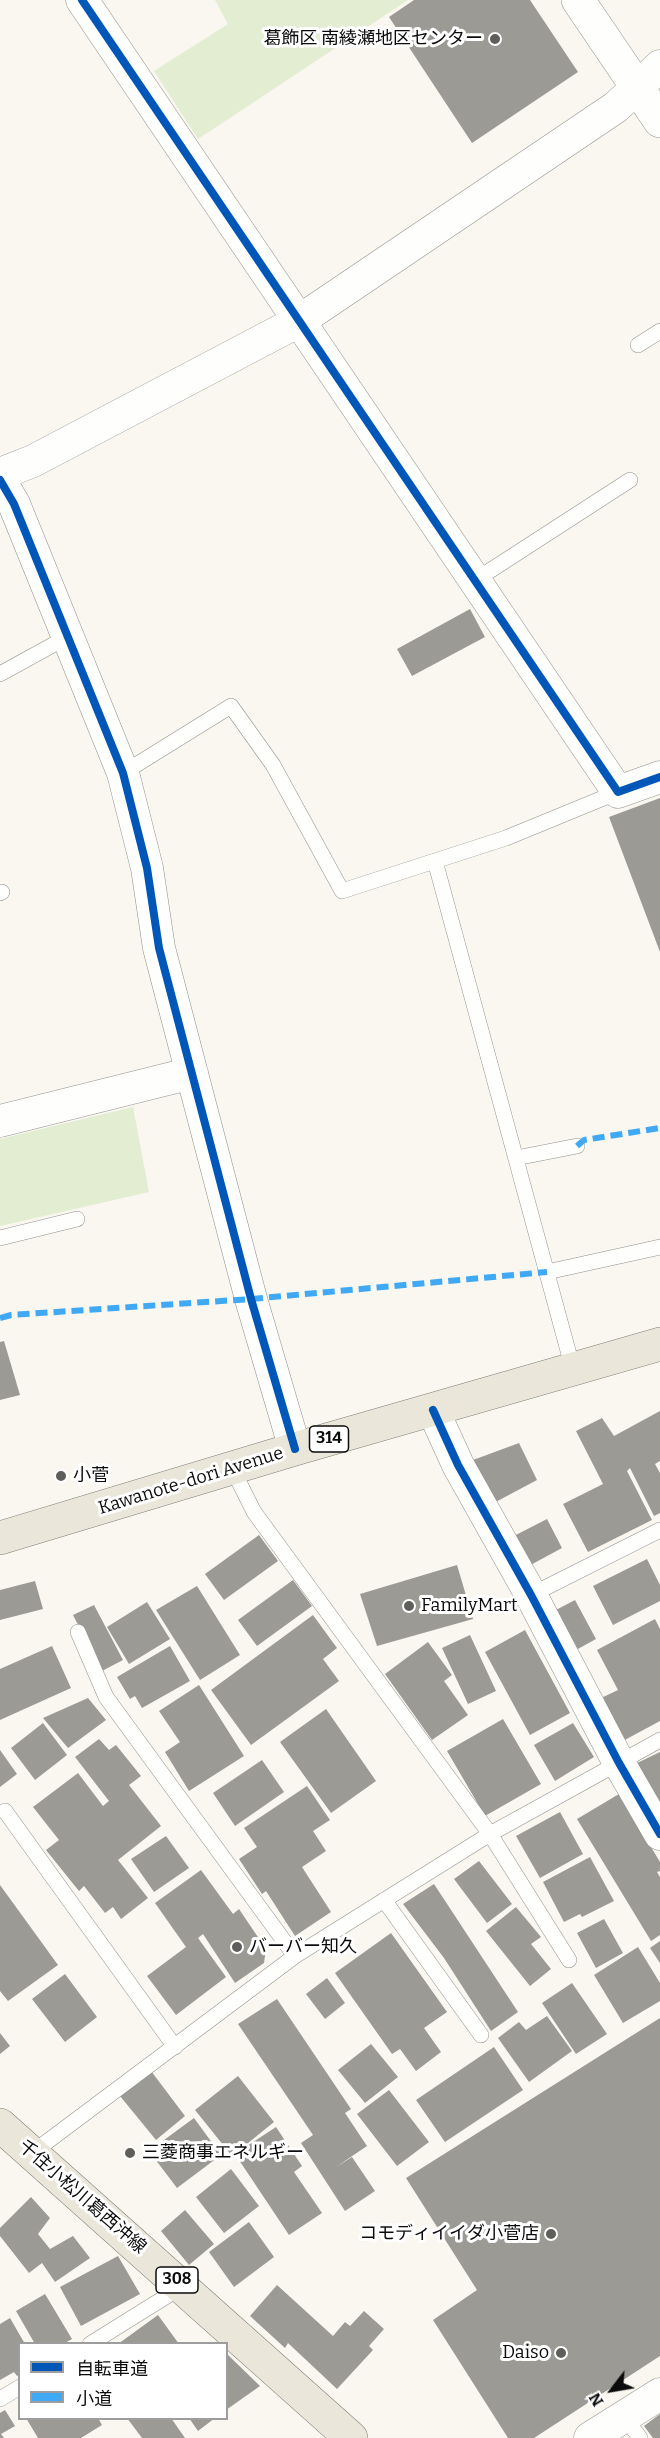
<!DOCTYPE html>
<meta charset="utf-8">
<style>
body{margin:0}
#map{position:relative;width:660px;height:2438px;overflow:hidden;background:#f9f7ef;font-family:Bitter,"Noto Sans JP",serif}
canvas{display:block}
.legend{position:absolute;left:18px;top:2342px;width:210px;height:78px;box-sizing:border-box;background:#fff;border:2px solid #9d9d9d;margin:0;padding:8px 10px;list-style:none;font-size:18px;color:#0b0b0b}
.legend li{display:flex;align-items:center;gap:12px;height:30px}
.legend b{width:30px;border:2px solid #9d9d9d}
.north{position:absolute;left:582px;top:2360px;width:60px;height:60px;-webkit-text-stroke:4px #fff;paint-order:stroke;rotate:239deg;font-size:16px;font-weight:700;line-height:24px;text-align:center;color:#0b0b0b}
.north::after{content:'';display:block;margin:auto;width:21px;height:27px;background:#0b0b0b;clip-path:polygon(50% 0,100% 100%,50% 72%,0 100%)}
</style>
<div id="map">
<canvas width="660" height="2438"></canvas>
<ul class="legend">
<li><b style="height:8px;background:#0057b8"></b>自転車道</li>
<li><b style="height:8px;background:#3fa9f5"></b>小道</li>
</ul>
<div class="north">N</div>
</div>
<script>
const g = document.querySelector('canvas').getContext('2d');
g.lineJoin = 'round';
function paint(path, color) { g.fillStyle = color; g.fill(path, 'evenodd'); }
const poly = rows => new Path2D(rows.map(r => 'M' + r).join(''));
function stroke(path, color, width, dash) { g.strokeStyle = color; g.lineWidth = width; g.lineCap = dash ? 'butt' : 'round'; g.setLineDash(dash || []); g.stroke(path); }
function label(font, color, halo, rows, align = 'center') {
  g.font = font + ' Bitter,"Noto Sans JP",serif'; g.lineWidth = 6; g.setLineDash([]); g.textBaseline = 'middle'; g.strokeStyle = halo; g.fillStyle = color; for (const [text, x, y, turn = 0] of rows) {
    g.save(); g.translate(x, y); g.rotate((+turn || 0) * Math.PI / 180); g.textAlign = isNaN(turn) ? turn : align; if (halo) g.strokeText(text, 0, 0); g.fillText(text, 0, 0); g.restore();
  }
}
const green = poly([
 [215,0,408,0,198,139,154,71,228,24],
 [133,1107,149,1192,0,1226,0,1139]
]);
const building = poly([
 [414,0,530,0,578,72,472,143,389,17],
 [470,609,485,637,412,676,397,649],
 [660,798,660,952,609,817],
 [4,1341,20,1395,0,1400,0,1342],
 [660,1411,660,1461,655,1464,660,1473,660,1513,654,1516,630,1468,627,1471,652,1520,588,1552,563,1504,603,1484,576,1431,602,1418,614,1436],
 [519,1443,537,1480,490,1505,465,1463],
 [547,1519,562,1548,525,1568,510,1538],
 [259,1535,278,1561,224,1600,205,1574],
 [647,1559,660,1585,660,1601,613,1625,593,1586],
 [457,1565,473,1619,377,1646,360,1594],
 [293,1580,312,1606,257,1646,238,1620],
 [35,1581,43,1609,0,1620,0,1590],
 [197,1586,240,1655,200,1680,156,1610],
 [575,1600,596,1639,576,1650,554,1611],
 [147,1602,170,1639,129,1664,107,1627],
 [94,1605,123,1660,102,1671,73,1615],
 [313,1615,337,1648,323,1659,339,1681,251,1745,211,1690],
 [655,1619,660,1629,660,1721,621,1742,599,1699,618,1690,597,1650],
 [525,1630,570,1713,530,1735,485,1652],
 [470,1635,496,1691,468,1704,442,1648],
 [428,1642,452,1675,444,1681,468,1715,432,1740,385,1674],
 [52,1646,71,1688,0,1720,0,1669],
 [170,1646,190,1681,142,1708,135,1696,130,1699,117,1677],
 [199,1685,244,1756,189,1791,165,1752,180,1742,159,1711],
 [88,1698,106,1720,68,1748,43,1718],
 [326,1709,376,1781,331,1813,280,1742],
 [503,1719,541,1784,485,1816,447,1751],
 [43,1723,67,1755,35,1780,11,1748],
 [573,1723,594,1757,555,1781,534,1745],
 [99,1739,109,1750,116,1745,141,1776,129,1785,161,1826,118,1860,148,1898,121,1919,113,1907,105,1913,84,1886,79,1891,62,1870,46,1850,59,1840,33,1807,78,1773,103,1806,109,1801,75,1757],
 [0,1750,17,1774,0,1787],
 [660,1752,660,1814,635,1764],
 [262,1760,284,1792,235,1826,213,1793],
 [307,1786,330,1820,313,1831,326,1851,302,1867,331,1912,295,1936,266,1891,262,1894,239,1859,257,1847,244,1828],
 [619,1794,660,1862,660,1871,657,1872,660,1877,660,1935,651,1941,577,1819],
 [560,1812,583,1854,540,1878,516,1836],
 [166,1836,189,1868,154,1892,131,1859],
 [590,1857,614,1901,582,1917,580,1914,564,1922,543,1882],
 [479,1861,512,1904,487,1923,454,1879],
 [201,1870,233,1914,239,1909,266,1949,264,1963,235,1983,203,1934,198,1938,226,1977,176,2015,147,1976,186,1947,155,1903],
 [434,1884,518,2012,491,2031,444,1958,403,1904],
 [0,1885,58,1965,8,2001,0,1991],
 [516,1907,541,1937,531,1944,551,1969,530,1986,486,1931],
 [604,1919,623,1953,596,1968,577,1933],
 [391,1933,447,2012,424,2028,441,2052,416,2071,400,2049,392,2054,335,1973],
 [660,1941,660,1963,650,1948],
 [638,1947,660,1983,660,2001,623,2023,594,1975],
 [65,1974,97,2017,65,2042,32,1999],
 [327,1978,345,2003,325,2019,306,1994],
 [572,1983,607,2034,576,2054,542,2003],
 [277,1999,351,2109,345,2113,367,2146,336,2167,352,2157,375,2191,345,2211,301,2143,313,2135,238,2024],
 [547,2016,572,2051,529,2082,498,2038,519,2022,526,2030],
 [660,2018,660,2356,534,2438,508,2438,433,2320,477,2290,406,2178],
 [0,2033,10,2046,0,2054],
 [371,2044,398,2077,365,2103,338,2070],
 [494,2047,523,2090,445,2142,416,2100],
 [151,2071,185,2116,156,2140,120,2096],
 [238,2076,274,2122,232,2156,195,2110],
 [389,2090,429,2142,397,2166,357,2114],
 [194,2118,221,2155,177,2188,149,2151],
 [276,2127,302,2166,294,2172,322,2213,289,2235,235,2154],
 [231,2169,259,2206,224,2233,196,2197],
 [31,2197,50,2218,38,2234,50,2249,73,2236,90,2258,55,2282,42,2263,29,2273,0,2236,0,2228],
 [185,2210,214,2244,189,2265,161,2231],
 [249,2222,274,2257,234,2287,209,2252],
 [118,2256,140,2294,81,2326,60,2287],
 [277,2285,333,2336,345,2322,350,2326,364,2311,384,2329,369,2346,373,2350,337,2389,288,2343,285,2348,250,2316],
 [45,2294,72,2339,63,2344,35,2344,16,2311],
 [158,2315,179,2344,118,2344],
 [10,2318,25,2344,20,2344,20,2374,17,2376,14,2372,0,2380,0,2324],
 [226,2353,260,2386,226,2410],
 [5,2410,15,2426,1,2434,4,2438,0,2438,0,2413],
 [660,2414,660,2438,653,2438,644,2426],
 [26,2418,98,2418,102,2425,81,2438,38,2438],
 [127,2418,171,2418,185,2438,142,2438],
 [189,2418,215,2418,198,2431]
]);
const service = poly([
 [638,345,660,331],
 [474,581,630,480],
 [0,674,69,636],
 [123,773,231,706,273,765,342,891,506,838,618,792],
 [435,861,573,1369],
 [0,893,2,892],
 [516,1158,577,1146],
 [0,1238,77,1219],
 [547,1272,660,1247],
 [232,1468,254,1512,490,1834,569,1960],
 [531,1595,660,1530],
 [78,1632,106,1697,295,1956],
 [5,1811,175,2047],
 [384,1900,481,2035],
 [32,2153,295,1956,490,1834,660,1740],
 [90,2344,183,2286],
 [0,2399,20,2387],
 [624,2416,640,2438]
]);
const minor = poly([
 [82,0,618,792,660,777],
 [0,474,33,461,299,321,616,107,660,66],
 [0,480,14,504,123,773,147,868,159,948,251,1299,295,1449],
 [0,1121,192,1073],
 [433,1410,458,1465,531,1595,619,1763,660,1834],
 [590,2438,660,2394]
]);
const tertiary = poly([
 [578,0,660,121]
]);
const primary = poly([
 [0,1538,295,1449,660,1344],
 [0,2125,351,2438]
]);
const quiet = poly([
 [577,1146,584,1140,660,1128],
 [0,1318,11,1315,251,1299,547,1272]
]);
const cycleway = poly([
 [82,0,618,792,660,777],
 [0,480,14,504,123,773,147,868,159,948,251,1299,295,1449],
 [433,1410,458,1465,531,1595,619,1763,660,1834]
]);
const markers = [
 [495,39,6,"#5e5e5b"],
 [61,1476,6,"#5e5e5b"],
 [409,1606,6,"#5e5e5b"],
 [237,1947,6,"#5e5e5b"],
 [130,2153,6,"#5e5e5b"],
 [551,2234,6,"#5e5e5b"],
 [561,2353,6,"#5e5e5b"]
];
const shields = [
 [329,1439,39],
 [177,2280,42]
];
const shieldNames = [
 ["314",329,1439],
 ["308",177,2280]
];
const poiNames = [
 ["葛飾区 南綾瀬地区センター",483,39,"right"],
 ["小菅",73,1476],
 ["FamilyMart",421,1606],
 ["バーバー知久",249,1947],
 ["三菱商事エネルギー",142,2153],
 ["コモディイイダ小菅店",539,2234,"right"],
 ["Daiso",549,2353,"right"]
];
const streetNames = [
 ["Kawanote-dori Avenue",191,1481,-17],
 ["千住小松川葛西沖線",82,2197,41]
];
paint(green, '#e2edd1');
paint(building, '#9c9a95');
stroke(service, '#92918e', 16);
stroke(minor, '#92918e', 33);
stroke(tertiary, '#92918e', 34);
stroke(primary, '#7f7f7b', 34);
stroke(service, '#fefefd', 15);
stroke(minor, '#fefefd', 32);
stroke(tertiary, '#fefefd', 33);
stroke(primary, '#eae6d9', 33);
stroke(quiet, '#3fa9f5', 6, [12, 6]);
stroke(cycleway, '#0057b8', 8);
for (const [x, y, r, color] of markers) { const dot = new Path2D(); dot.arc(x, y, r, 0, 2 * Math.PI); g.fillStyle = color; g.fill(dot); stroke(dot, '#fff', 2); }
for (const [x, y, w] of shields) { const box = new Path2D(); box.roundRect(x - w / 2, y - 13, w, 26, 4.5); g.fillStyle = '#fff'; g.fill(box); stroke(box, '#0b0b0b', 1.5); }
label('bold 16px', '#0b0b0b', null, shieldNames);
label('18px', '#0b0b0b', '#fff', poiNames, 'left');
label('18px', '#0b0b0b', '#fff', streetNames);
</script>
